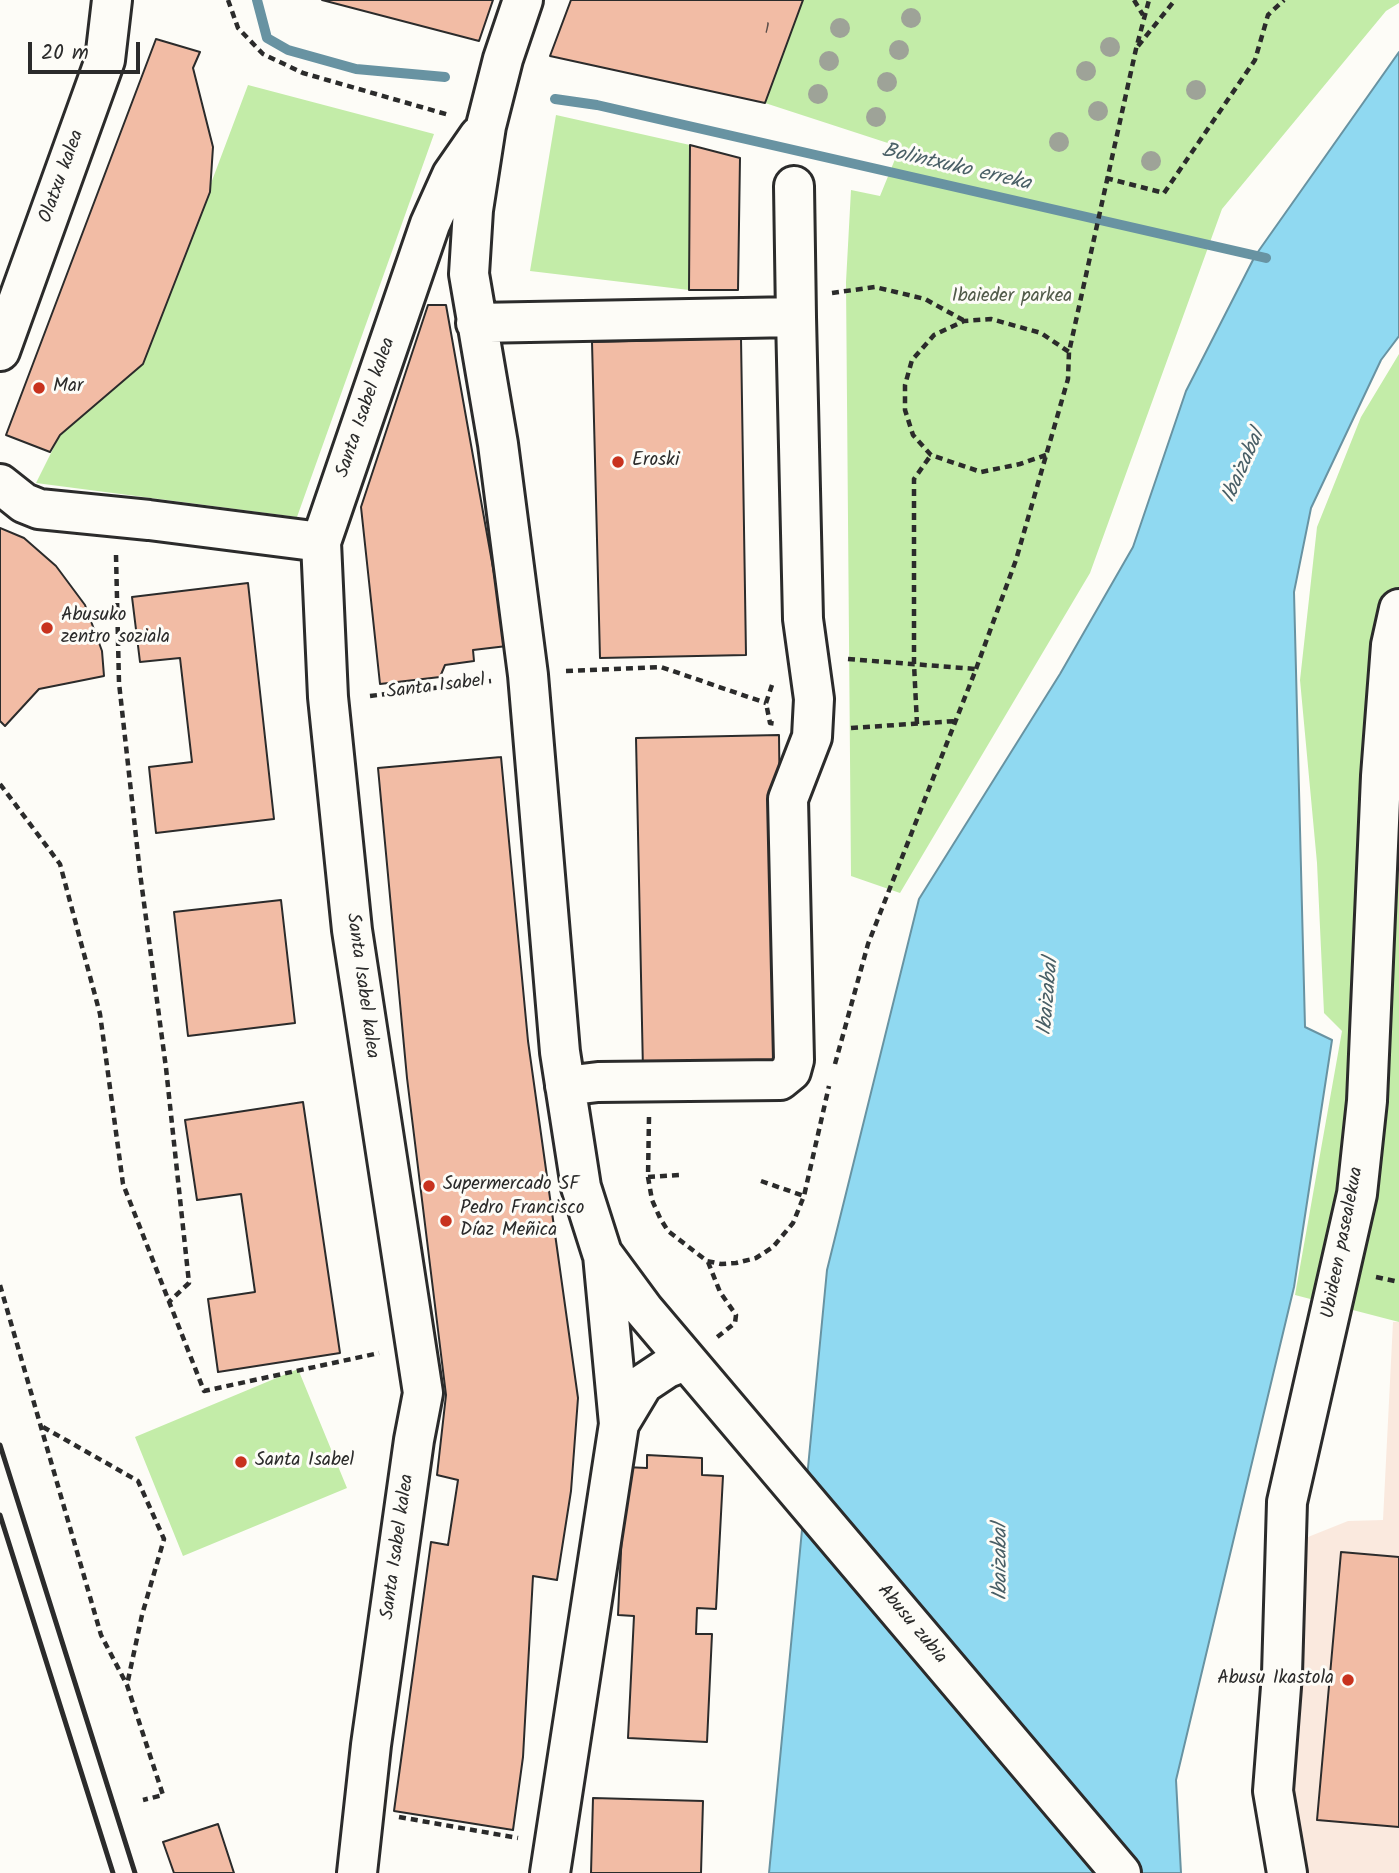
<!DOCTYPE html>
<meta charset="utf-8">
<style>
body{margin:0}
#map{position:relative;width:1399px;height:1873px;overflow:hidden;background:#fdfcf7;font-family:Kalam,sans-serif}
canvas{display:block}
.scale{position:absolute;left:28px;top:42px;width:112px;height:32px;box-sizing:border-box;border:4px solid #2b2b2b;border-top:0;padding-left:9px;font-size:21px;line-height:24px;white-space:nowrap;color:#2b2b2b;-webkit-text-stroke:5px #fdfcf7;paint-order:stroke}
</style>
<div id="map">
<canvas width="1399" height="1873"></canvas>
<div class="scale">20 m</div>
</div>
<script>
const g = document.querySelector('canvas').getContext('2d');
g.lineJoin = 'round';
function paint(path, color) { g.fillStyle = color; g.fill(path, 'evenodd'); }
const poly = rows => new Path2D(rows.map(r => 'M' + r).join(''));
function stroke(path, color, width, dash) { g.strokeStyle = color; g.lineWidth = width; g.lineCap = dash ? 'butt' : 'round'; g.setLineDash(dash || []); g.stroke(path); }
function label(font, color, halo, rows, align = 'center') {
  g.font = font + ' Kalam,sans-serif'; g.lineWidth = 6; g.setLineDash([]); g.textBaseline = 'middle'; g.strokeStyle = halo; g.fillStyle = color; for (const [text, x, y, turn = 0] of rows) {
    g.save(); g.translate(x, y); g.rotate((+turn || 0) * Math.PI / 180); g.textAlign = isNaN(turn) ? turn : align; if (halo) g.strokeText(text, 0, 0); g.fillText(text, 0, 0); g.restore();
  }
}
const built = poly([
 [1393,1322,1399,1322,1399,1873,1303,1873,1291,1821,1303,1539,1348,1521,1383,1520]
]);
const green = poly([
 [803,0,1399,0,1399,3,1386,11,1222,209,1090,573,900,893,851,876,846,282,851,190,880,196,900,147,765,103],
 [248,85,434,134,297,517,36,483,60,435,143,364],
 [556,115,690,145,689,290,530,271],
 [1399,354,1399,1322,1295,1295,1342,1031,1324,1013,1317,863,1300,680,1317,527,1361,417],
 [298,1369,347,1488,183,1556,135,1437]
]);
const water = poly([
 [1399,52,1399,336,1381,360,1311,508,1294,592,1305,1027,1332,1040,1294,1287,1176,1780,1181,1873,769,1873,827,1270,919,899,1060,674,1133,547,1186,391,1255,256,1399,52]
]);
const stream = poly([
 [257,0,267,38,288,50,356,69,445,77],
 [555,99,597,105,1266,258]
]);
const building = poly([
 [322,0,493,0,479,41,322,0],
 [571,0,803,0,765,103,550,56,571,0],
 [156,39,200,52,193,68,213,147,210,192,143,364,60,435,50,452,6,435,156,39],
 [690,145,740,158,738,290,689,290,690,145],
 [428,305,446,305,507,646,473,650,474,661,445,665,440,677,380,684,361,507,428,305],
 [741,338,746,655,600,658,592,342,741,338],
 [0,528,24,538,56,566,85,605,102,651,104,676,39,689,5,726,0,721,0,528],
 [248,583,274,819,156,833,149,767,192,762,180,658,140,662,132,597,248,583],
 [779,735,783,1069,643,1071,636,738,779,735],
 [501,757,528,1041,578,1398,571,1491,557,1580,533,1576,523,1757,513,1830,394,1811,431,1542,448,1545,458,1480,437,1475,446,1395,407,1078,378,768,501,757],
 [281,900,295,1023,188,1036,174,912,281,900],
 [303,1102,340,1353,218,1372,208,1299,255,1292,241,1194,197,1200,185,1120,303,1102],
 [647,1455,702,1458,702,1475,723,1476,716,1609,697,1608,696,1634,712,1634,707,1742,628,1738,634,1616,618,1615,625,1467,647,1468,647,1455],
 [1341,1552,1399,1557,1399,1827,1317,1820,1341,1552],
 [593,1798,703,1801,701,1873,591,1873,593,1798],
 [218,1824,234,1873,174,1873,163,1842,218,1824]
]);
const path = poly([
 [228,0,238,28,263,54,303,73,449,115],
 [1134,0,1143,15],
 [1138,46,1175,0],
 [1106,178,1164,193,1255,60,1268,15,1284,0],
 [832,293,875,287,925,299,963,320],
 [1046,455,1020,464,981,472,931,455,913,435,905,410,905,385,912,360,934,335,964,321,991,319,1041,333,1069,352],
 [116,555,119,683,140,873,166,1068,189,1283,169,1302],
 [848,659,976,669],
 [566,671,661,667,766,703],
 [772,685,766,703,770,723,777,724],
 [370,696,491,681],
 [917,724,914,664,914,479,931,455],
 [851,728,956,721],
 [0,784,60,864,100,1014,123,1184,204,1391,379,1353],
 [835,1064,868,944,976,669,1016,560,1068,379,1069,352,1136,49,1149,0],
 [649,1117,648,1177,652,1200,660,1218,668,1231,707,1261,721,1264,736,1263,756,1258,773,1247,793,1223,804,1196,829,1086],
 [648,1177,679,1175],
 [761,1181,804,1196],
 [708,1262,720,1292,736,1315,735,1323,716,1338],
 [1376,1277,1399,1282],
 [0,1285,101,1635,127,1685,163,1795,143,1800],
 [43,1427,138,1481,164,1539,142,1615,127,1685],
 [399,1817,518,1838]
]);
const minor = poly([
 [523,0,503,59,486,126,473,210,469,274,498,444,528,675,560,1052,581,1187,602,1253,644,1310,1121,1873],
 [794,186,796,317],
 [476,323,796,317,803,619,814,699,812,737,788,799,794,1060,791,1071,780,1080,598,1082,565,1086],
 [0,351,105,60,112,0],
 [0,484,24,503,39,509,149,520,321,542],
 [619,1424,643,1384,667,1368,685,1361],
 [357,1873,371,1745,414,1440,423,1393,352,930,328,697,321,542,430,224,452,175,479,136],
 [550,1873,619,1424,603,1255],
 [1287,1873,1273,1791,1282,1674,1287,1502,1357,1194,1367,1101,1381,776,1391,645,1399,609]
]);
const rail = poly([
 [0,1445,135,1873],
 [0,1515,113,1873]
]);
const trees = [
 [911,18],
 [840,28],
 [1110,47],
 [899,50],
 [829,61],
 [1086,71],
 [887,82],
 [1196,90],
 [818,94],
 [1098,111],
 [876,117],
 [1059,142],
 [1151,161]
];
const markers = [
 [39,388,7,"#c8321e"],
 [618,462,7,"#c8321e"],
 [47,628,7,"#c8321e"],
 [429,1186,7,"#c8321e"],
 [446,1221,7,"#c8321e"],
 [241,1462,7,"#c8321e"],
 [1348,1680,7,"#c8321e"]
];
const numberNames = [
 ["1",767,30]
];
const streetNames = [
 ["Olatxu kalea",63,177,-70],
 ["Santa Isabel kalea",367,408,-71],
 ["Santa Isabel",436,688,-7],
 ["Santa Isabel kalea",361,986,82],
 ["Ubideen pasealekua",1344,1243,-79],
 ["Santa Isabel kalea",399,1547,-82],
 ["Abusu zubia",911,1625,50]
];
const parkNames = [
 ["Ibaieder parkea",1012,298]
];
const poiNames = [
 ["Mar",53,388],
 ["Eroski",632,462],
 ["Abusuko",61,617],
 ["zentro soziala",61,639],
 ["Supermercado SF",443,1186],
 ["Pedro Francisco",460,1210],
 ["Díaz Meñica",460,1232],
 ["Santa Isabel",255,1462],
 ["Abusu Ikastola",1334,1680,"right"]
];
const waterNames = [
 ["Bolintxuko erreka",956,169,13],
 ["Ibaizabal",1245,467,-66],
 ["Ibaizabal",1050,997,-85],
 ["Ibaizabal",1002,1562,-90]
];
paint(built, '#fae9de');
paint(green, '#c3eca8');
paint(water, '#90d9f1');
stroke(water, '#6893a2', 2);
stroke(stream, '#6893a2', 10);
paint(building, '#f2bca5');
stroke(building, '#2b2b2b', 2);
stroke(minor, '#2b2b2b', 44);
stroke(path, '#2b2b2b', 4.5, [7, 5]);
stroke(minor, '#fdfcf7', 38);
stroke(rail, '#2b2b2b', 5);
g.fillStyle = '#9ea398';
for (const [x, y] of trees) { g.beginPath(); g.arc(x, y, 10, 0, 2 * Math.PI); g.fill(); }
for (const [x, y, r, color] of markers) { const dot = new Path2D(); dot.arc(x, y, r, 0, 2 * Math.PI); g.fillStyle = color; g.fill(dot); stroke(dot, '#fdfcf7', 2.5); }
label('16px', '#5d4f4a', null, numberNames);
label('19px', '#2b2b2b', '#fdfcf7', streetNames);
label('19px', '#515b4a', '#fdfcf7', parkNames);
label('19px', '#2b2b2b', '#fdfcf7', poiNames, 'left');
label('italic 21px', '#495f66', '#fdfcf7', waterNames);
</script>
